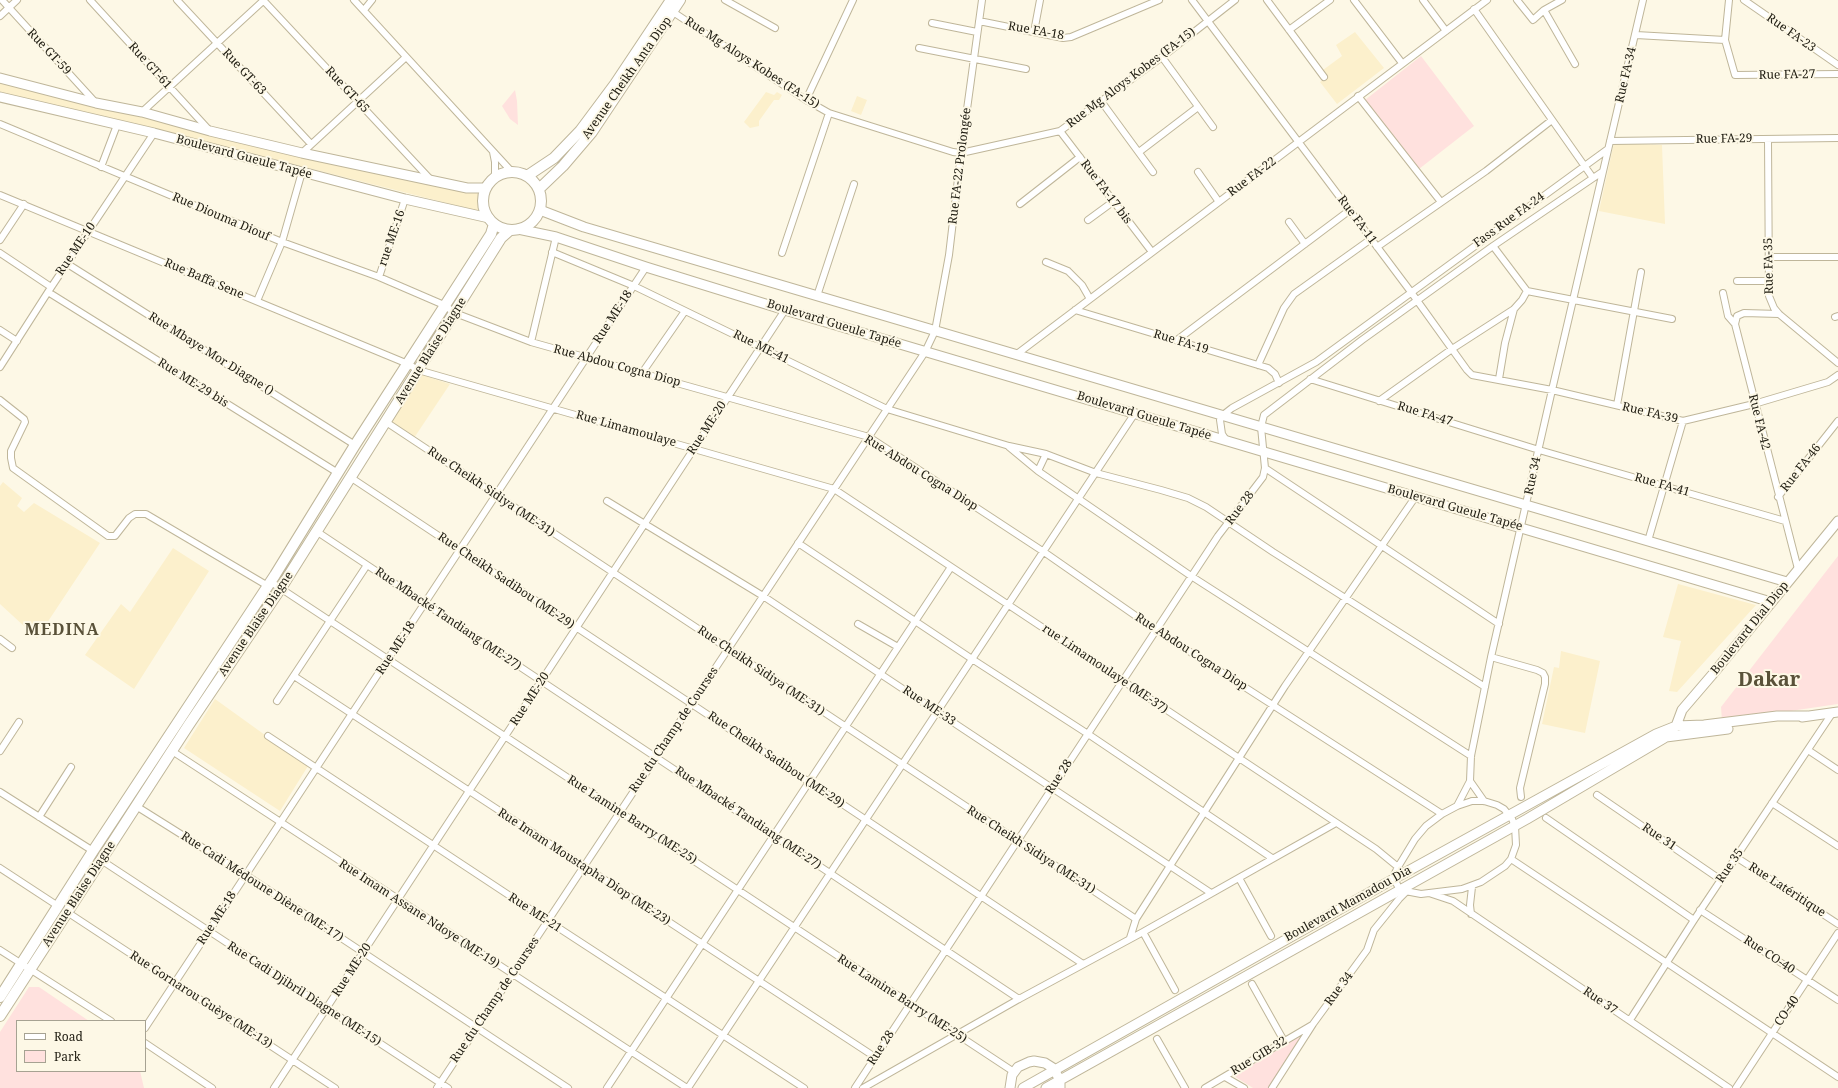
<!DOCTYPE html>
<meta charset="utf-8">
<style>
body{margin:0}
#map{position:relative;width:1838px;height:1088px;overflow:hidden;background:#fdf8e6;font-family:"Noto Serif",serif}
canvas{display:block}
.legend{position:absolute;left:16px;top:1020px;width:130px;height:52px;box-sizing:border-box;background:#fdf8e6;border:1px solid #a6a292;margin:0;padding:5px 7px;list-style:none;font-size:12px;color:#232015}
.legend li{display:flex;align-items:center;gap:8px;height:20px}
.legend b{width:20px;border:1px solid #a6a292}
</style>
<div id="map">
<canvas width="1838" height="1088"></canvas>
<ul class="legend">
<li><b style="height:5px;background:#fff"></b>Road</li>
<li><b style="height:11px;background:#ffe1de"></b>Park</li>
</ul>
</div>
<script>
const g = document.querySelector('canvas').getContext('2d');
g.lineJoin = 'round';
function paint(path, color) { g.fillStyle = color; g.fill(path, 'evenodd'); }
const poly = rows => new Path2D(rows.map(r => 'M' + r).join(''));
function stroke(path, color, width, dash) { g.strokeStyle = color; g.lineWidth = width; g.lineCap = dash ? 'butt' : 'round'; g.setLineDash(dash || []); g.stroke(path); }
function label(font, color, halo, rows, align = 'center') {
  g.font = font + ' "Noto Serif",serif'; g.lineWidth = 4; g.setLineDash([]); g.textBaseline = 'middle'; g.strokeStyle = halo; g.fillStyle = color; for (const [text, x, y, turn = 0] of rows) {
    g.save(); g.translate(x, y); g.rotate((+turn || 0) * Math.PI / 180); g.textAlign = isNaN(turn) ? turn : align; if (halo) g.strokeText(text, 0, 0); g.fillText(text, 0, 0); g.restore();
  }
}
const built = poly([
 [1355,32,1384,68,1337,104,1320,82,1327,76,1323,70,1342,56,1336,45],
 [0,78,210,131,481,194,478,211,155,129,0,94],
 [766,92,774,95,777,92,782,95,779,100,774,100,759,121,759,126,750,128,744,122],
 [857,96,867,100,861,115,851,111],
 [1614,143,1662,145,1665,224,1599,211],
 [419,374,450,384,414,438,388,421],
 [3,482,22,498,17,506,24,512,34,503,100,543,37,638,0,604,0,486],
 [173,548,209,571,134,689,85,655,121,604,130,612],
 [1678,584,1756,605,1677,692,1669,691,1681,641,1663,637],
 [1561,651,1600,661,1585,733,1542,724,1554,667,1559,668],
 [215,699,308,766,280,811,184,748]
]);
const green = poly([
 [1421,56,1474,126,1419,169,1365,100],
 [515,90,517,101,518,125,510,119,502,106],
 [1838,556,1838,704,1722,721,1721,707],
 [29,987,39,987,89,1021,17,1021,17,1071,140,1071,144,1088,0,1088,0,1032],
 [1301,1036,1268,1088,1253,1088,1234,1076]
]);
const street = poly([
 [2,0,95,102],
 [90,0,209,130],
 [177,0,311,144],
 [263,0,431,180],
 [354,0,512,172],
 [725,0,775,28],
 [1192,0,1411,292,1467,370,1472,375,1552,390,1683,421,1754,404,1828,382,1838,375],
 [1267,0,1324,77],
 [1354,0,1402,63],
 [1423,0,1446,31],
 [1517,0,1533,20,1544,10,1562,0],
 [1729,0,1725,40,1735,75,1838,74],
 [1744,0,1838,65],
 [1474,9,1593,178],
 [364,10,372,0],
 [1544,10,1575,64],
 [673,12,806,100,829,113,953,152,961,153,1060,131,1162,57,1235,0],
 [0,16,17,0],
 [979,21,1063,38,1071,37,1159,0],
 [932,23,977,32],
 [1289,30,1330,0],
 [1034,32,1040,0],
 [1636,35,1725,40],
 [919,48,1026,69],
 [1162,57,1213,127],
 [1358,96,1441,202],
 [806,100,853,0],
 [1101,101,1153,172],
 [142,112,264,0],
 [0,124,282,242,379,277,444,305,455,313,531,342,869,437,1044,552,1156,630,1442,814],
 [1060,131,1152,252],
 [1768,139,1769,296,1774,308,1779,314,1838,363],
 [1610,141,1838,138],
 [493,152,495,162,495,178],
 [1139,152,1198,107],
 [302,153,406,57],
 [101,167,117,125],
 [1198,172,1219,202],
 [0,195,408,364,418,370,834,489,1376,849,1398,867],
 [1020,204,1080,157],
 [1088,220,1114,201],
 [1289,222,1305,244],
 [0,240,24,204],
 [1493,246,1527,291,1672,319],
 [1377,247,1486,171,1552,120],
 [552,252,634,286,887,409,1009,446,1046,454,1096,473,1161,490,1188,498,1206,507,1273,552,1485,687],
 [0,253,51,287],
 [782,253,829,113],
 [1769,257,1838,257],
 [1046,262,1068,271,1082,285,1090,299],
 [66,263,355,445],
 [379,277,405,199],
 [1737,281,1768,281],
 [48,292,338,473],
 [1723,293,1728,316,1735,324],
 [817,296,854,184],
 [257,301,282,242,302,172],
 [1075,310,1268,368,1275,374,1279,383],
 [1779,314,1744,313,1737,316,1735,324,1798,569],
 [1835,317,1838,316],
 [0,330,17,341],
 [1177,340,1350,210],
 [531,342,556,237],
 [1017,354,1487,0],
 [1258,365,1284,308,1294,294,1371,239],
 [0,367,48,292,154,133],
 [642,373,685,311],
 [1310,379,1539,450,1785,521],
 [1499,379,1505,343,1514,309],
 [0,400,24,419,25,422,11,451,11,458,13,468,108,536,115,536,129,518,135,514,146,514,268,586],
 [1379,401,1452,349,1514,309,1522,300,1527,291],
 [1617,405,1641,272],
 [386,422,1136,919],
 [1226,440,1222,434,1220,420,1223,415,1232,408,1316,362,1608,149],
 [1009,447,1038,471,1191,576,1471,756],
 [1265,468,1499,624],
 [1038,471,1046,454],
 [350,477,1083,964],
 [1778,497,1838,421],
 [607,501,763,596,1052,788,1211,893],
 [316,531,1019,999],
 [1648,541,1683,421],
 [798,543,972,659,1088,734,1272,858],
 [271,582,1014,1072],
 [858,624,898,647],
 [0,639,12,648],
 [1491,657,1537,670,1543,673,1545,677,1545,684,1520,788,1521,797],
 [294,676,875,1057],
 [277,701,367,565],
 [268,736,548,921,804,1088],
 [1808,750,1838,770],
 [0,751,19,722],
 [172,751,687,1088],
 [0,792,93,851],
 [1597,795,1721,880],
 [1472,801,1484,801,1497,805,1504,809,1512,819,1515,826,1516,845,1511,859,1505,866,1481,882,1462,889,1421,894,1400,890,1394,879,1394,875,1398,867,1415,839,1426,826,1442,814,1457,806,1472,801],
 [1484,801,1470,781,1471,756,1491,657,1552,390,1643,0],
 [1772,803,1838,846],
 [136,806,246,875,568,1088],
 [1457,806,1470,781],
 [39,817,71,767],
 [1546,818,1694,920],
 [1736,857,1838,924],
 [1511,859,1838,1077],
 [101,860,448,1088],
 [0,868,58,906],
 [1239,878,1271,936],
 [1429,893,1453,901,1729,1088],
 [1700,910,1838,1000],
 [67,912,335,1088],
 [1471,914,1470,905,1472,887],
 [1143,932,1175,990],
 [1130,938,1136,919,1285,686,1416,496],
 [0,950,111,1021],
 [1252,984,1284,1041],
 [1630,1020,1694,920,1833,712],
 [145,1028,646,267],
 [1157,1039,1185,1088],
 [145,1043,212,1088],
 [1225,1077,1244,1088],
 [274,1088,785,310],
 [437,1088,925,352,935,331,949,255,961,153,982,0],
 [607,1088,951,567],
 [688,1088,1135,413],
 [855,1088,1218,536,1263,477,1265,468,1261,427,1264,415,1362,340,1493,246,1602,172],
 [863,1088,1019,999,1143,932,1336,823],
 [1205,1088,1312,1025],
 [1272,1088,1313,1024,1367,950,1374,930,1399,899,1406,892],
 [1736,1088,1838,933]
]);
const secondary = poly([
 [0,78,96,103,142,112,210,131,302,153,467,188,486,188],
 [0,97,154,133,405,199,489,218],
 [540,210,584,227,1787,582],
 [518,229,556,237,646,267,785,310,1771,602],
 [1802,717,1838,712],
 [1666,737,1728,729],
 [1010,1088,1012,1075,1018,1067,1029,1062,1034,1061,1045,1063,1053,1068,1060,1080,1060,1088],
 [1023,1088,1381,886,1656,734,1676,726,1704,725,1777,716,1807,716],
 [1046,1088,1527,819,1666,737,1676,726,1682,710,1712,675,1838,521]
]);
const primary = poly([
 '483 201a29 29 0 1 1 58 0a29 29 0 1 1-58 0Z',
 [527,176,554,158,580,131,615,84,671,0],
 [539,189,563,166,592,132,680,0],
 [0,997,93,851,275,575,355,445,491,234,494,224],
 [0,1016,188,726,281,588,501,238,510,230]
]);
const streetNames = [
 ["Rue FA-18",1036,31,10],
 ["Rue FA-23",1791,33,35],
 ["Rue GT-59",49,52,47],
 ["Rue Mg Aloys Kobes (FA-15)",752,63,33],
 ["Rue GT-61",150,66,48],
 ["Rue GT-63",244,72,47],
 ["Rue FA-34",1626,75,-77],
 ["Rue FA-27",1787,75,-1],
 ["Avenue Cheikh Anta Diop",627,78,-55],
 ["Rue Mg Aloys Kobes (FA-15)",1131,78,-37],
 ["Rue GT-65",347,90,47],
 ["Rue FA-29",1724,139,-1],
 ["Boulevard Gueule Tapée",244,157,15],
 ["Rue FA-22 Prolongée",960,166,-83],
 ["Rue FA-22",1252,177,-37],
 ["Rue FA-17 bis",1106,192,53],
 ["Rue Diouma Diouf",221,217,23],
 ["Rue FA-11",1357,220,53],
 ["Fass Rue FA-24",1509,220,-36],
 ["rue ME-16",392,238,-71],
 ["Rue ME-10",76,249,-56],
 ["Rue FA-35",1769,266,-91],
 ["Rue Baffa Sene",204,279,23],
 ["Rue ME-18",613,317,-57],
 ["Boulevard Gueule Tapée",834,324,17],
 ["Rue FA-19",1181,342,17],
 ["Rue ME-41",761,347,26],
 ["Avenue Blaise Diagne",431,351,-58],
 ["Rue Mbaye Mor Diagne ()",211,354,32],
 ["Rue Abdou Cogna Diop",617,366,15],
 ["Rue ME-29 bis",193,383,32],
 ["Rue FA-39",1650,413,13],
 ["Rue FA-47",1425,414,17],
 ["Boulevard Gueule Tapée",1144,416,17],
 ["Rue FA-42",1759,422,76],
 ["Rue ME-20",707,428,-57],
 ["Rue Limamoulaye",626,429,16],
 ["Rue FA-46",1801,468,-52],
 ["Rue Abdou Cogna Diop",921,473,32],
 ["Rue 34",1533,476,-78],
 ["Rue FA-41",1662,485,16],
 ["Rue Cheikh Sidiya (ME-31)",491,492,34],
 ["Rue 28",1240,508,-53],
 ["Boulevard Gueule Tapée",1455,508,16],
 ["Rue Cheikh Sadibou (ME-29)",506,581,34],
 ["Rue Mbacké Tandiang (ME-27)",448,619,34],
 ["Avenue Blaise Diagne",256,624,-56],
 ["Boulevard Dial Diop",1750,628,-51],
 ["Rue ME-18",396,648,-57],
 ["Rue Abdou Cogna Diop",1191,652,33],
 ["rue Limamoulaye (ME-37)",1105,669,34],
 ["Rue Cheikh Sidiya (ME-31)",761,671,34],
 ["Rue ME-20",530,699,-57],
 ["Rue ME-33",929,706,34],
 ["Rue du Champ de Courses",674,730,-56],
 ["Rue Cheikh Sadibou (ME-29)",776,760,34],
 ["Rue 28",1059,777,-57],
 ["Rue Mbacké Tandiang (ME-27)",748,818,34],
 ["Rue Lamine Barry (ME-25)",632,820,33],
 ["Rue 31",1659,837,34],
 ["Rue Cheikh Sidiya (ME-31)",1031,850,33],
 ["Rue 35",1730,866,-56],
 ["Rue Imam Moustapha Diop (ME-23)",584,867,33],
 ["Rue Cadi Médoune Diène (ME-17)",262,887,33],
 ["Rue Latéritique",1787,890,33],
 ["Avenue Blaise Diagne",79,894,-57],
 ["Boulevard Mamadou Dia",1348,904,-29],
 ["Rue ME-21",535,913,33],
 ["Rue Imam Assane Ndoye (ME-19)",419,914,33],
 ["Rue ME-18",217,918,-57],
 ["Rue CO-40",1769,955,33],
 ["Rue ME-20",352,970,-57],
 ["Rue 34",1339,989,-54],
 ["Rue Cadi Djibril Diagne (ME-15)",304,994,33],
 ["Rue Lamine Barry (ME-25)",902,999,33],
 ["Rue Gornarou Guèye (ME-13)",201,1000,33],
 ["Rue du Champ de Courses",495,1000,-56],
 ["Rue 37",1600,1001,34],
 ["CO-40",1787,1011,-56],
 ["Rue 28",881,1048,-57],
 ["Rue GIB-32",1259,1056,-31]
];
const districtNames = [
 ["MEDINA",62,630]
];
const townNames = [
 ["Dakar",1769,680]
];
paint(built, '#fcf0cc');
paint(green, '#ffe1de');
stroke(street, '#bfb69a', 8);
stroke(secondary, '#bfb69a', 11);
stroke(primary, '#bfb69a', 12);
stroke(street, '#fff', 6);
stroke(secondary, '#fff', 9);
stroke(primary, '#fff', 10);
label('12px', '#232015', '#fdf8e6', streetNames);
g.letterSpacing = '1px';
label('bold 16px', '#595139', '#fdf8e6', districtNames);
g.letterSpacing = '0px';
label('bold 20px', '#595139', '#fdf8e6', townNames);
</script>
